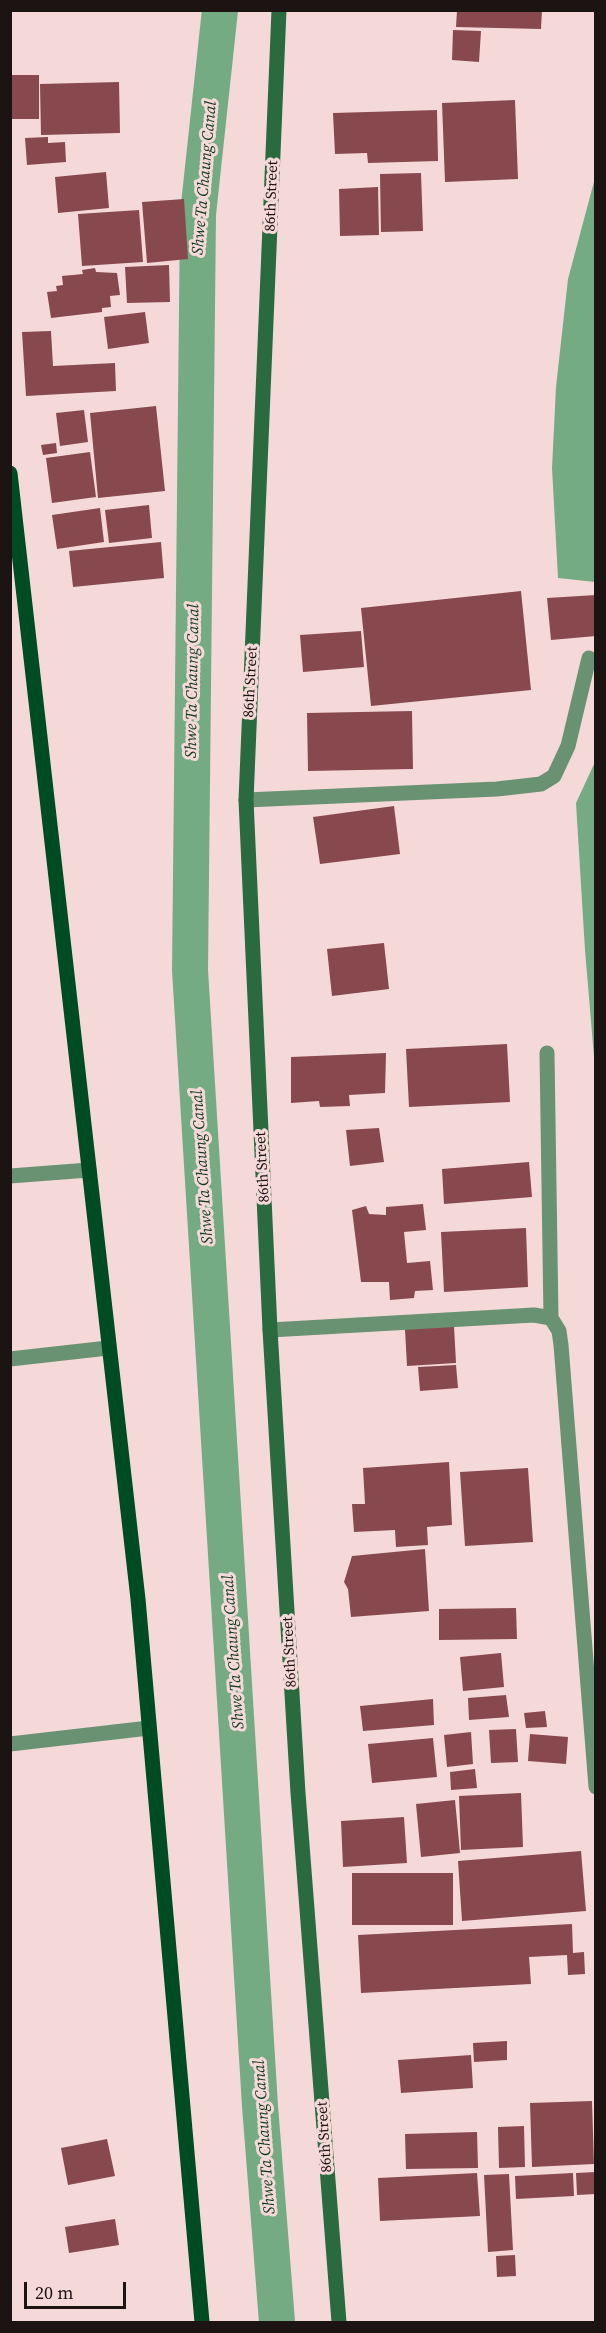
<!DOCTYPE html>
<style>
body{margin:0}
#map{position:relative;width:606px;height:2333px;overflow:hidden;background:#f5d9d9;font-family:"Source Serif 4",serif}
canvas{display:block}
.frame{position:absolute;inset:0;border:12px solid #1c1313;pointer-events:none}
.scale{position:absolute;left:24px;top:2282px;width:102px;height:27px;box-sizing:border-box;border:3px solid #1c1313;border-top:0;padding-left:8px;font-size:18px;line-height:21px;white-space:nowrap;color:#1c1313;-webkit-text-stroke:4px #f5d9d9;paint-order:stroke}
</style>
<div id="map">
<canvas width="606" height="2333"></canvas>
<div class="frame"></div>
<div class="scale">20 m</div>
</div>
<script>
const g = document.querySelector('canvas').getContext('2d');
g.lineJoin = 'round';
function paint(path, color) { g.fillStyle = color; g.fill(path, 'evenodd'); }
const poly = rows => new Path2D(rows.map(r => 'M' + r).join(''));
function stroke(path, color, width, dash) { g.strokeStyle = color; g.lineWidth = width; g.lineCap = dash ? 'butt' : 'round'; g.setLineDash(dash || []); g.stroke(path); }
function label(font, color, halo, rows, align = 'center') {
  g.font = font + ' "Source Serif 4",serif'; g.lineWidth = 6; g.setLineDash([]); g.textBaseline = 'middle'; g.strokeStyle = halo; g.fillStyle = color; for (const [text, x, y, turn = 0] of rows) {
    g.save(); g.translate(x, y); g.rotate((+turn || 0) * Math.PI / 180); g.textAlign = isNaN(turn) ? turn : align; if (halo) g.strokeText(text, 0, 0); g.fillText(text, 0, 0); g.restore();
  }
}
const water = poly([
 [595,178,596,582,595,582,558,578,552,468,556,387,568,279],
 [595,762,595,1069,585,950,576,803]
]);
const canal = poly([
 [220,10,198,214,190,970,260,2106,277,2322]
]);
const building = poly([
 [457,10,542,10,541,29,456,27],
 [453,30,481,31,479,62,452,60],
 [10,75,39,75,39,119,10,119],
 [119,82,120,133,41,135,40,84],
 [515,100,518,179,445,182,442,103],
 [437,110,438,161,368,163,367,153,335,154,333,113],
 [48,137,48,143,65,142,66,162,27,165,25,138],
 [106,172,109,208,58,213,55,177],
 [421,173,423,231,381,232,380,174],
 [378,187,379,235,340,236,339,189],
 [184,199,188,259,147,263,142,202],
 [139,210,143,262,82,266,78,214],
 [169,265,170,302,127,303,125,267],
 [95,268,96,272,117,273,120,295,110,296,111,307,102,308,102,312,51,318,47,292,57,291,56,286,63,285,62,276,83,274,82,270],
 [145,312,149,343,108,349,104,317],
 [51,331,53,366,115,363,116,391,26,396,22,332],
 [156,406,165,491,98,498,90,413],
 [84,410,88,442,60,446,56,413],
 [56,443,57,453,43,455,41,445],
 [90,452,96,497,52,503,46,458],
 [149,505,152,538,109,543,105,510],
 [100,508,104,542,57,549,52,515],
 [161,542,164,578,73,587,69,551],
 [521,591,531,690,371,706,361,608],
 [596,595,596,636,551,640,547,598],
 [361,631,364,667,303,672,300,635],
 [412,711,413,769,308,771,307,713],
 [394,806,400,854,320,864,313,817],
 [384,943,389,989,332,996,327,949],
 [507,1044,510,1102,409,1107,406,1049],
 [386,1053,385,1093,349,1095,350,1106,320,1107,319,1101,291,1103,291,1057],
 [379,1128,384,1162,350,1166,346,1130],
 [529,1162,532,1197,444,1204,442,1169],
 [423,1204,426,1230,404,1232,407,1263,430,1261,433,1290,415,1291,414,1298,390,1300,389,1282,361,1282,352,1210,366,1206,369,1214,386,1215,386,1207],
 [526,1228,528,1287,444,1292,441,1232],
 [454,1326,456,1363,407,1366,405,1329],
 [456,1365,458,1388,420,1391,418,1367],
 [449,1462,452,1525,427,1527,428,1545,396,1547,395,1530,354,1532,352,1504,365,1504,363,1468],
 [528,1468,533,1542,465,1546,460,1472],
 [425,1549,429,1611,351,1617,348,1589,344,1582,352,1556],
 [516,1608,517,1639,439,1640,439,1609],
 [501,1653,504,1687,463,1691,460,1657],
 [506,1695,509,1717,469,1720,468,1698],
 [433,1699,434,1725,363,1731,360,1706],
 [545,1711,547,1727,526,1728,524,1713],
 [516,1729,518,1762,491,1763,489,1730],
 [471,1732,473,1764,447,1767,444,1735],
 [530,1734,568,1737,566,1764,528,1761],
 [433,1738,437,1777,372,1783,368,1744],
 [475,1769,477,1788,451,1790,450,1772],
 [521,1793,523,1847,461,1850,459,1796],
 [455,1800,460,1853,421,1857,416,1804],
 [404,1817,407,1863,343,1867,341,1821],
 [581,1851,586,1911,462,1921,458,1861],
 [352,1873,453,1873,453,1925,352,1925],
 [572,1924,573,1953,584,1952,585,1974,568,1975,567,1955,529,1957,531,1984,361,1993,358,1935],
 [507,2041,507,2060,474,2062,473,2043],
 [471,2055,473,2088,401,2093,398,2060],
 [592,2101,594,2164,532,2167,530,2103],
 [524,2126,525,2167,499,2168,498,2127],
 [477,2132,478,2168,406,2169,405,2134],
 [107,2139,115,2176,68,2185,61,2148],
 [596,2172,596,2194,577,2195,576,2173],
 [477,2173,480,2216,380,2221,378,2178],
 [573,2173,574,2196,516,2199,515,2176],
 [509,2174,513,2250,488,2252,484,2175],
 [115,2219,119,2245,69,2253,65,2227],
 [515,2255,516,2276,497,2277,496,2256]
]);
const service = poly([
 [246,800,497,789,541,784,554,776,568,746,589,658],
 [10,1176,89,1170],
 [10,1359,108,1348]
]);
const minor = poly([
 [547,1053,551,1318],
 [270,1330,534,1315,551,1318,559,1331,561,1345,596,1787],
 [10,1744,149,1728]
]);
const secondary = poly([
 [279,10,246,800,270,1330,298,1793,339,2322]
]);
const primary = poly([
 [10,473,138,1599,202,2322]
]);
const streetNames = [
 ["86th Street",272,196,-88],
 ["86th Street",251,682,-87],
 ["86th Street",263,1167,-93],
 ["86th Street",290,1652,-93],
 ["86th Street",325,2137,-94]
];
const waterNames = [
 ["Shwe Ta Chaung Canal",205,178,-85],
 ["Shwe Ta Chaung Canal",193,681,-89],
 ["Shwe Ta Chaung Canal",203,1167,-94],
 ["Shwe Ta Chaung Canal",234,1652,-94],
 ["Shwe Ta Chaung Canal",265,2137,-94]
];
paint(water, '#74ab82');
stroke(canal, '#74ab82', 36);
paint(building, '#87494d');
stroke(service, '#699273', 15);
stroke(minor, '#699273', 15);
stroke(secondary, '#296b3f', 15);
stroke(primary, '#004c22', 15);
label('15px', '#1c1313', '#f5d9d9', streetNames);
label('italic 16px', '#103b1f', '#f5d9d9', waterNames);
</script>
